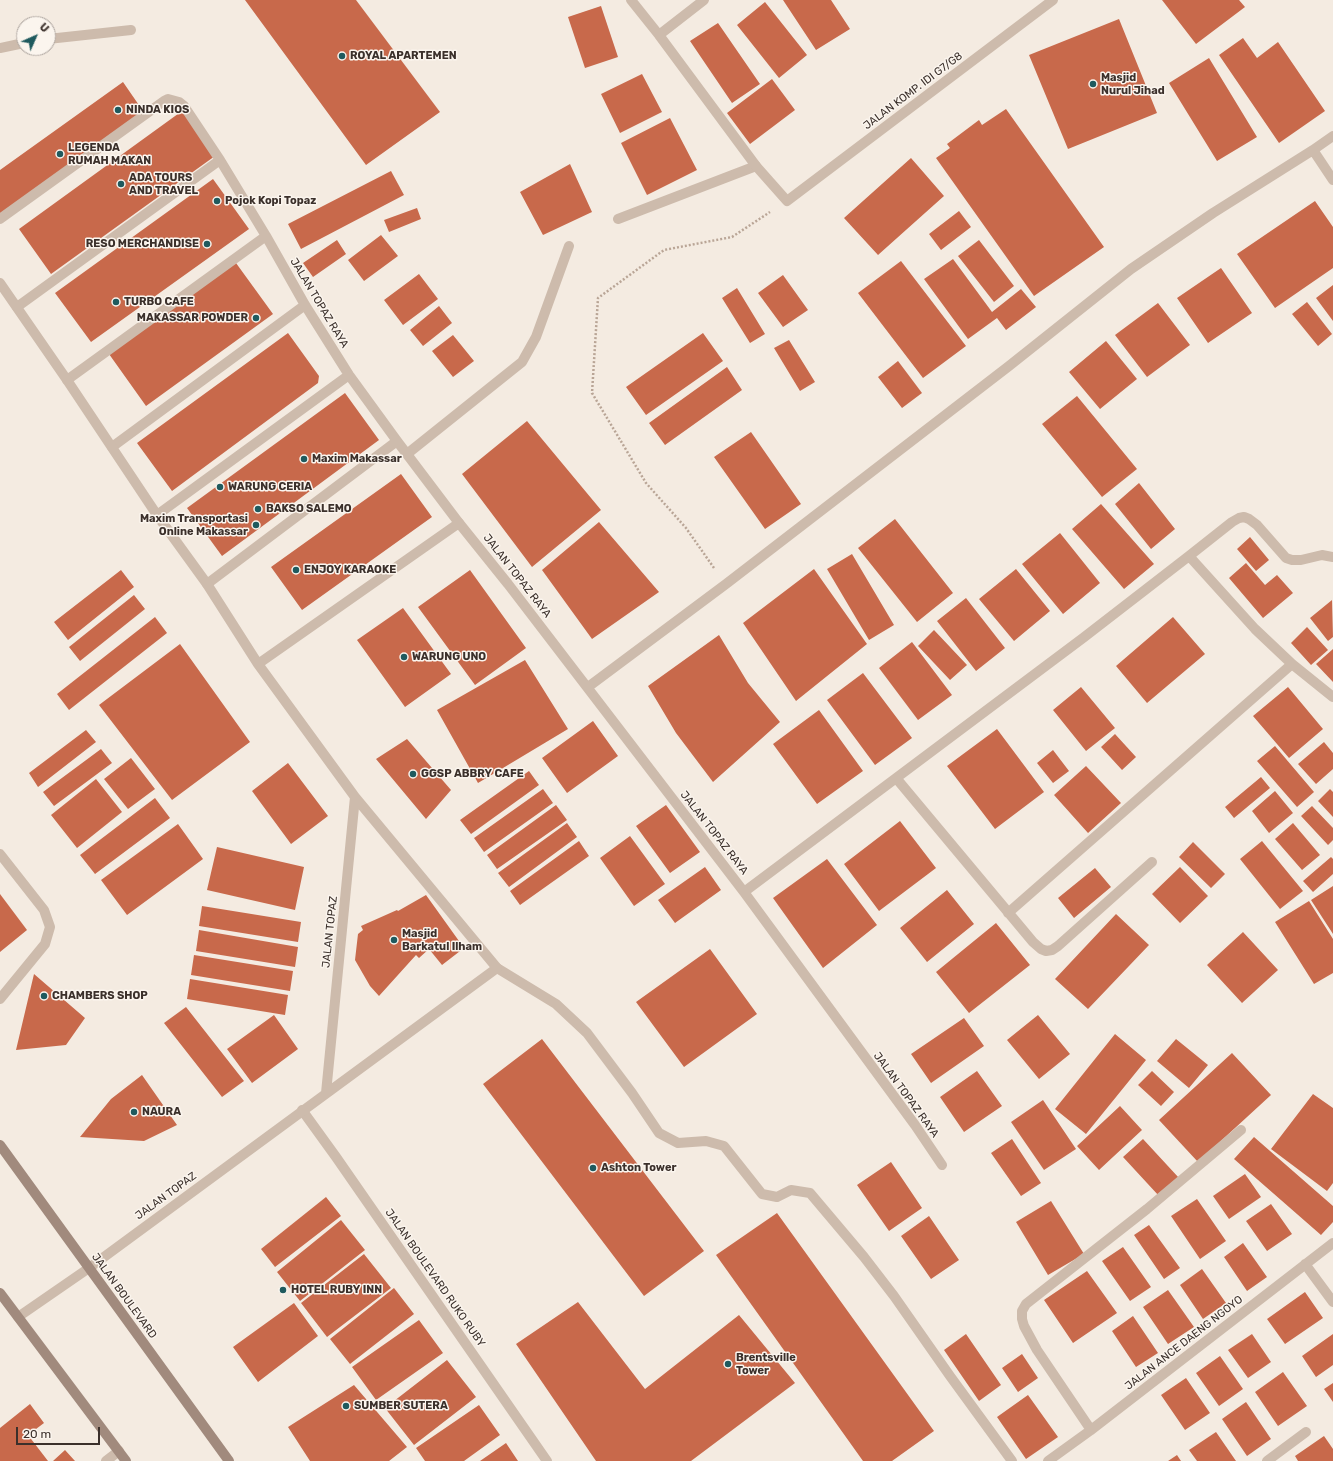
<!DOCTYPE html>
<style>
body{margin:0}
#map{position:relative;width:1333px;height:1461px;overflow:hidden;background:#f4ebe1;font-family:Rubik,sans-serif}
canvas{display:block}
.north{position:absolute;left:16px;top:16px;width:40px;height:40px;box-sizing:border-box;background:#fbf5ee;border:1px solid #aea6a0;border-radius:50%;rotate:45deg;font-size:11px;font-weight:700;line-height:16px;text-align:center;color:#3b302b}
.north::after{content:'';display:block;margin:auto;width:14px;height:18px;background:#1f5a5e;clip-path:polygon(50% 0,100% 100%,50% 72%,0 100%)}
.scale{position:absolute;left:16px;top:1427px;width:84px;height:18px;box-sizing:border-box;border:2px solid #3b302b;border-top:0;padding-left:5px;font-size:12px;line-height:14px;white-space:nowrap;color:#3b302b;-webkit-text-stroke:3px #fbf5ee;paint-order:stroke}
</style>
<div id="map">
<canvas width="1333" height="1461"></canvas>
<div class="north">U</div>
<div class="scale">20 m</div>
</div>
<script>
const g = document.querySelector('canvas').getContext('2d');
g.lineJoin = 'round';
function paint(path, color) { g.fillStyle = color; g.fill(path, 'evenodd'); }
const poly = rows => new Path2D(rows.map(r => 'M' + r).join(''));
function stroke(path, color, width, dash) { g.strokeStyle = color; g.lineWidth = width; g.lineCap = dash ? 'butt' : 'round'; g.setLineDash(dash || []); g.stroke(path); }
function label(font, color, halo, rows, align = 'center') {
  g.font = font + ' Rubik,sans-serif'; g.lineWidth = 3; g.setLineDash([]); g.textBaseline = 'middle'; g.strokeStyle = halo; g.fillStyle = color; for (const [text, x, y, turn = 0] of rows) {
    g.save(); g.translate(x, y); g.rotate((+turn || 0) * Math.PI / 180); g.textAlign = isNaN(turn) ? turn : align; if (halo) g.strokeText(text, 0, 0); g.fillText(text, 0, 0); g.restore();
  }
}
const building = poly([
 [245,0,356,0,440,112,366,165],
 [783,0,831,0,850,29,816,50],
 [1162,0,1239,0,1245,7,1196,44],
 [765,2,807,55,779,78,737,25],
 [601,6,618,57,585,68,568,17],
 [1119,19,1157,113,1068,149,1029,55],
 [718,23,760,84,732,103,690,41],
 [1243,38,1257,58,1278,42,1325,111,1279,143,1219,55],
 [1209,58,1257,137,1217,161,1169,83],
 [642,74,662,112,620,133,601,94],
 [772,79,795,110,750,144,727,113],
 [123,82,143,111,0,214,0,170],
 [1006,109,1104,247,1034,296,936,158,950,148,947,144,979,120,982,125],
 [182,111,215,156,51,274,19,229],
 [670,118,697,170,647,195,621,143],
 [911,158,944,196,878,255,844,218],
 [570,164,592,212,543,235,520,192],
 [391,171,404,195,301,249,288,224],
 [213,179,249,229,91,342,55,293],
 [1315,201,1333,227,1333,268,1275,308,1237,254],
 [417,208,421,219,389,232,384,220],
 [959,211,971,227,941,250,929,234],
 [381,235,398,256,364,281,348,260],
 [337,240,346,254,313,277,303,263],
 [979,240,1014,286,994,302,958,256],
 [953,259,992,312,1021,289,1036,307,1006,330,997,318,968,339,924,279],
 [901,261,966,346,923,378,858,293],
 [236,263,273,314,146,406,109,354],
 [1221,268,1252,313,1208,343,1177,298],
 [419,274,438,299,403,325,384,300],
 [783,275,808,310,783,327,758,293],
 [1333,285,1333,321,1316,298],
 [737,288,765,334,750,343,722,298],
 [1307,302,1332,334,1318,346,1292,314],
 [1158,303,1190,345,1147,377,1115,335],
 [439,306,452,323,423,346,410,330],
 [288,333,319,376,318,383,172,491,137,443],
 [703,333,723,361,646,415,626,387],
 [453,335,474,361,453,377,432,351],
 [789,340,815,382,800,391,774,348],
 [1106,341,1137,379,1100,409,1069,372],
 [898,361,922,393,902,408,878,377],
 [727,367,742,390,665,445,649,423],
 [345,393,379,440,222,556,187,508],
 [1077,396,1137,469,1102,497,1042,424],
 [527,421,601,510,532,567,462,474],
 [751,432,801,504,765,529,714,457],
 [401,474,432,517,302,610,271,567],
 [1139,483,1175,529,1151,549,1115,504],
 [1101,504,1154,564,1124,589,1072,529],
 [895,519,953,593,917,622,858,548],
 [599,522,659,592,592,639,542,570],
 [1060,533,1100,583,1063,614,1022,564],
 [1250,537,1269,560,1256,571,1237,549],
 [852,554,894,625,869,640,827,569],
 [1246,563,1265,585,1277,575,1293,593,1263,618,1229,578],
 [814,569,867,644,796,701,743,623],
 [1016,569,1050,611,1014,641,979,599],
 [121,570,134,587,68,640,54,622],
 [470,570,526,648,475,685,418,607],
 [134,595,145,609,80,661,69,647],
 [966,598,1005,648,976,671,937,621],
 [1332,600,1333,637,1328,641,1310,618],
 [403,608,451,674,405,707,357,640],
 [155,617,167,633,69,710,57,694],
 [1173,617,1205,654,1147,703,1116,666],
 [1307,627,1328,650,1311,665,1291,643],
 [934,630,967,665,950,680,918,646],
 [719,635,748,683,780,722,713,782,676,733,648,686],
 [912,642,952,695,918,720,879,668],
 [180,644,250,742,172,800,99,705],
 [1333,649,1333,682,1316,664],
 [525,660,568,729,478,783,437,710],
 [863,673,912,738,875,765,827,700],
 [1081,687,1115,728,1086,751,1053,710],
 [1288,687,1323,729,1289,758,1253,716],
 [819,710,863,771,817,804,773,744],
 [593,721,618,756,567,793,542,758],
 [997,729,1044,792,995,829,947,766],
 [86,730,96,742,38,787,29,773],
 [1115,734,1136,757,1122,770,1101,747],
 [407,739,451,790,426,819,376,759],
 [1324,742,1333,753,1333,769,1316,784,1298,764],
 [1275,746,1314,792,1297,807,1257,761],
 [101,749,112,763,54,806,43,792],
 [1053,750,1069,771,1053,783,1037,763],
 [131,758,155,789,128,809,104,779],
 [288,763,328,816,291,844,252,791],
 [1086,766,1121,803,1088,833,1054,795],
 [529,771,539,785,471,834,460,820],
 [1261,777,1270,788,1234,818,1225,807],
 [96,779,122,812,77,848,51,815],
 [543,789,553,803,484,852,474,838],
 [1330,789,1333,792,1333,817,1318,801],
 [1275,791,1293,813,1269,833,1252,811],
 [155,798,170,818,95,874,80,855],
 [556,805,567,820,497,869,487,855],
 [666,805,700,852,670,873,636,826],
 [1312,806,1333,828,1333,840,1328,845,1301,816],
 [900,821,936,868,879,911,844,864],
 [567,823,577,837,509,887,498,873],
 [1293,823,1320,855,1302,870,1275,839],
 [178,824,203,859,127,915,101,880],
 [630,836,665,884,634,906,600,858],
 [579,841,589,856,520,905,510,891],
 [1262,841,1303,891,1280,909,1240,859],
 [1193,842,1225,874,1211,888,1179,857],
 [217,847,304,867,295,910,207,890],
 [1331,857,1333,859,1333,874,1313,892,1303,881],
 [827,859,877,925,823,968,773,898],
 [705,867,721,890,675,923,658,900],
 [1180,867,1208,896,1180,923,1152,894],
 [1095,868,1111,887,1074,918,1058,898],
 [1333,886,1333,934,1311,900],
 [947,890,974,924,927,962,900,928],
 [0,894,27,930,0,952],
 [426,895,464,948,442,965,429,949,419,958,416,955,379,996,370,986,355,960,358,934,363,930,361,926,397,910,398,911],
 [1309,901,1333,939,1333,973,1314,984,1275,922],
 [202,906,301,922,298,942,199,926],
 [1116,914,1149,945,1088,1009,1055,979],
 [996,923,1030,965,969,1013,936,972],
 [199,930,298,947,295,967,196,951],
 [1243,932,1278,970,1242,1003,1207,965],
 [710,949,757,1014,684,1067,636,1002],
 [194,955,293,971,290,991,191,975],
 [34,974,85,1018,66,1045,16,1050],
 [190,979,288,995,285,1015,187,999],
 [186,1007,244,1081,222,1097,164,1023],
 [274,1015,298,1049,252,1083,227,1049],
 [1038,1015,1070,1054,1039,1079,1007,1040],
 [964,1018,984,1046,931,1083,911,1054],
 [1115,1034,1146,1060,1086,1134,1055,1109],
 [542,1039,704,1251,644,1296,483,1084],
 [1176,1039,1208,1065,1189,1088,1157,1061],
 [1232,1053,1271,1095,1198,1162,1159,1120],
 [977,1071,1002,1106,964,1132,940,1097],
 [1152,1071,1174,1092,1161,1106,1138,1085],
 [142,1075,177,1125,144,1141,80,1137,111,1099],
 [1313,1094,1333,1108,1333,1183,1327,1191,1271,1149],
 [1043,1100,1076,1149,1044,1170,1011,1122],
 [1120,1106,1142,1130,1099,1170,1077,1146],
 [1254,1137,1333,1206,1333,1222,1321,1235,1234,1159],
 [1012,1139,1041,1183,1021,1196,991,1153],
 [1143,1139,1179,1178,1159,1196,1123,1157],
 [891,1162,922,1208,889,1231,857,1185],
 [1245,1174,1261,1197,1229,1219,1213,1196],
 [326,1197,341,1216,275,1267,261,1249],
 [1197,1199,1226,1241,1200,1259,1171,1216],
 [1051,1201,1084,1254,1048,1275,1016,1222],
 [1271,1204,1292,1234,1267,1251,1246,1221],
 [777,1213,934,1431,892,1461,863,1461,716,1255],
 [929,1216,959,1260,931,1279,901,1236],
 [341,1220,365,1250,300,1301,277,1272],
 [1149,1225,1180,1268,1164,1279,1134,1235],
 [1243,1243,1267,1277,1247,1291,1224,1257],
 [1123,1247,1151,1287,1130,1301,1102,1261],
 [364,1254,391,1288,327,1337,301,1303],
 [1202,1269,1226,1303,1203,1319,1180,1285],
 [1087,1271,1117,1313,1073,1343,1044,1300],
 [394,1288,414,1314,350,1364,330,1339],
 [1168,1290,1194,1327,1168,1344,1143,1307],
 [1305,1292,1323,1318,1285,1344,1267,1319],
 [578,1302,645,1389,739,1315,795,1383,691,1461,596,1461,516,1344],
 [294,1303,318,1336,258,1382,233,1347],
 [1133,1316,1158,1353,1136,1367,1112,1331],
 [419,1320,443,1353,376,1400,352,1367],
 [966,1334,1001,1385,979,1401,944,1350],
 [1252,1334,1271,1362,1248,1378,1228,1350],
 [1333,1334,1333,1365,1316,1377,1302,1356],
 [1022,1354,1038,1378,1018,1392,1002,1368],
 [1220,1356,1243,1389,1219,1406,1196,1373],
 [447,1360,476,1397,414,1445,385,1408],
 [1283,1372,1307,1406,1278,1426,1255,1392],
 [1186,1378,1210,1413,1185,1430,1161,1395],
 [1333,1383,1333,1402,1324,1389],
 [354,1385,407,1447,389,1461,310,1461,288,1427],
 [1028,1395,1058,1437,1026,1459,997,1417],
 [1246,1402,1271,1439,1247,1456,1222,1419],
 [30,1404,44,1423,28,1435,48,1461,0,1461,0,1428],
 [479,1405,500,1435,464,1461,425,1461,416,1448],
 [1216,1432,1236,1461,1197,1461,1189,1450],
 [1324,1436,1333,1449,1333,1461,1298,1461,1295,1456],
 [506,1443,518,1461,480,1461],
 [65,1450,75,1461,53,1461],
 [1177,1455,1181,1461,1168,1461]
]);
const path = poly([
 [714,568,686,528,646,483,592,393,598,298,664,250,732,237,770,212]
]);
const lane = poly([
 [48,39,131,30],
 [0,48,24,43],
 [0,219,164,101,168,99,179,102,184,106,220,160,266,236,305,305,349,375,397,441,459,523],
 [618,219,756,166],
 [17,307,220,160],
 [67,380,266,236],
 [112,447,305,305],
 [407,454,522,362,536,337,569,246],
 [157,515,349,375],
 [207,584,397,441],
 [0,854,44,910,50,927,45,944,0,999],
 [497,968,556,1004,587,1033,632,1093,659,1133,678,1143,706,1141,724,1146,762,1194,777,1197,791,1190,810,1193,864,1257,894,1296,950,1376,1012,1461],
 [302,1110,336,1157,547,1461]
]);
const street = poly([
 [631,0,659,35,756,166,787,201,1053,0],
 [659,35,704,0],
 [1313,150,1333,180],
 [0,283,67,380,157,515,207,584,258,664,355,797,497,968,89,1268,18,1317],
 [258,664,459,523,508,584,744,892,915,1125,942,1165],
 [1292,664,1333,697],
 [588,687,726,584,1009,366,1131,269,1213,213,1313,150,1333,136],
 [896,778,1033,942,1041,949,1046,951,1052,950,1058,946,1152,862],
 [744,892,1083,638,1189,556,1232,522,1239,518,1244,517,1249,519,1257,525,1286,558,1292,560,1301,560,1322,555,1333,557],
 [1008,913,1292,664,1255,629,1189,556],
 [326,1093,355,797],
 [1305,1264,1333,1302],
 [1091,1430,1037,1350,1024,1326,1022,1319,1022,1311,1026,1304,1147,1209,1241,1130],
 [106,1461,119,1451],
 [1048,1461,1091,1430,1333,1243],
 [1267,1461,1306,1432]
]);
const secondary = poly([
 [0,1145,229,1461],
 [0,1293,126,1461]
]);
const markers = [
 [342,56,4,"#1f5a5e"],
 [1093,84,4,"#1f5a5e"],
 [118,110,4,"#1f5a5e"],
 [60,154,4,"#1f5a5e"],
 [121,184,4,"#1f5a5e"],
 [217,201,4,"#1f5a5e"],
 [207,244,4,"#1f5a5e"],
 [116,302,4,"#1f5a5e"],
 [256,318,4,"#1f5a5e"],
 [304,459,4,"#1f5a5e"],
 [220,487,4,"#1f5a5e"],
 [258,509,4,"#1f5a5e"],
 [256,525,4,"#1f5a5e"],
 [296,570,4,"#1f5a5e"],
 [404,657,4,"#1f5a5e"],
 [413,774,4,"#1f5a5e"],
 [394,940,4,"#1f5a5e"],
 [44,996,4,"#1f5a5e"],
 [134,1112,4,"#1f5a5e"],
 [593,1168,4,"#1f5a5e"],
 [283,1290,4,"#1f5a5e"],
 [728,1364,4,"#1f5a5e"],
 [346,1406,4,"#1f5a5e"]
];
const poiNames = [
 ["ROYAL APARTEMEN",350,56],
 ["Masjid",1101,78],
 ["Nurul Jihad",1101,91],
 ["NINDA KIOS",126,110],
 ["LEGENDA",68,148],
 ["RUMAH MAKAN",68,161],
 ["ADA TOURS",129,178],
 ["AND TRAVEL",129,191],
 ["Pojok Kopi Topaz",225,201],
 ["RESO MERCHANDISE",199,244,"right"],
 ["TURBO CAFE",124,302],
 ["MAKASSAR POWDER",248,318,"right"],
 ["Maxim Makassar",312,459],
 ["WARUNG CERIA",228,487],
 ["BAKSO SALEMO",266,509],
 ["Maxim Transportasi",248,519,"right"],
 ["Online Makassar",248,532,"right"],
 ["ENJOY KARAOKE",304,570],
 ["WARUNG UNO",412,657],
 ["GGSP ABBRY CAFE",421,774],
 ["Masjid",402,934],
 ["Barkatul Ilham",402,947],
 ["CHAMBERS SHOP",52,996],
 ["NAURA",142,1112],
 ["Ashton Tower",601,1168],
 ["HOTEL RUBY INN",291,1290],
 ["Brentsville",736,1358],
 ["Tower",736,1371],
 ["SUMBER SUTERA",354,1406]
];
const streetNames = [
 ["JALAN KOMP. IDI G7/G8",913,91,-37],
 ["JALAN TOPAZ RAYA",319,303,59],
 ["JALAN TOPAZ RAYA",517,576,52],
 ["JALAN TOPAZ RAYA",714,833,52],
 ["JALAN TOPAZ",330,932,-84],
 ["JALAN TOPAZ RAYA",906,1095,54],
 ["JALAN TOPAZ",166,1196,-36],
 ["JALAN BOULEVARD RUKO RUBY",435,1278,55],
 ["JALAN BOULEVARD",124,1296,54],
 ["JALAN ANCE DAENG NGOYO",1184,1343,-38]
];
paint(building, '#c8694b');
stroke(path, '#b9a596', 2.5, [2, 2]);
stroke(lane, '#cdbbac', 10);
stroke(street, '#cdbbac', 10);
stroke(secondary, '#a18a7d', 10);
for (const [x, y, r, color] of markers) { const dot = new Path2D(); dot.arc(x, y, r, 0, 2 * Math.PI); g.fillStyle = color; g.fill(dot); stroke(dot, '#fbf5ee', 1.5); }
label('bold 11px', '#3b302b', '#fbf5ee', poiNames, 'left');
label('11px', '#3b302b', '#fbf5ee', streetNames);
</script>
